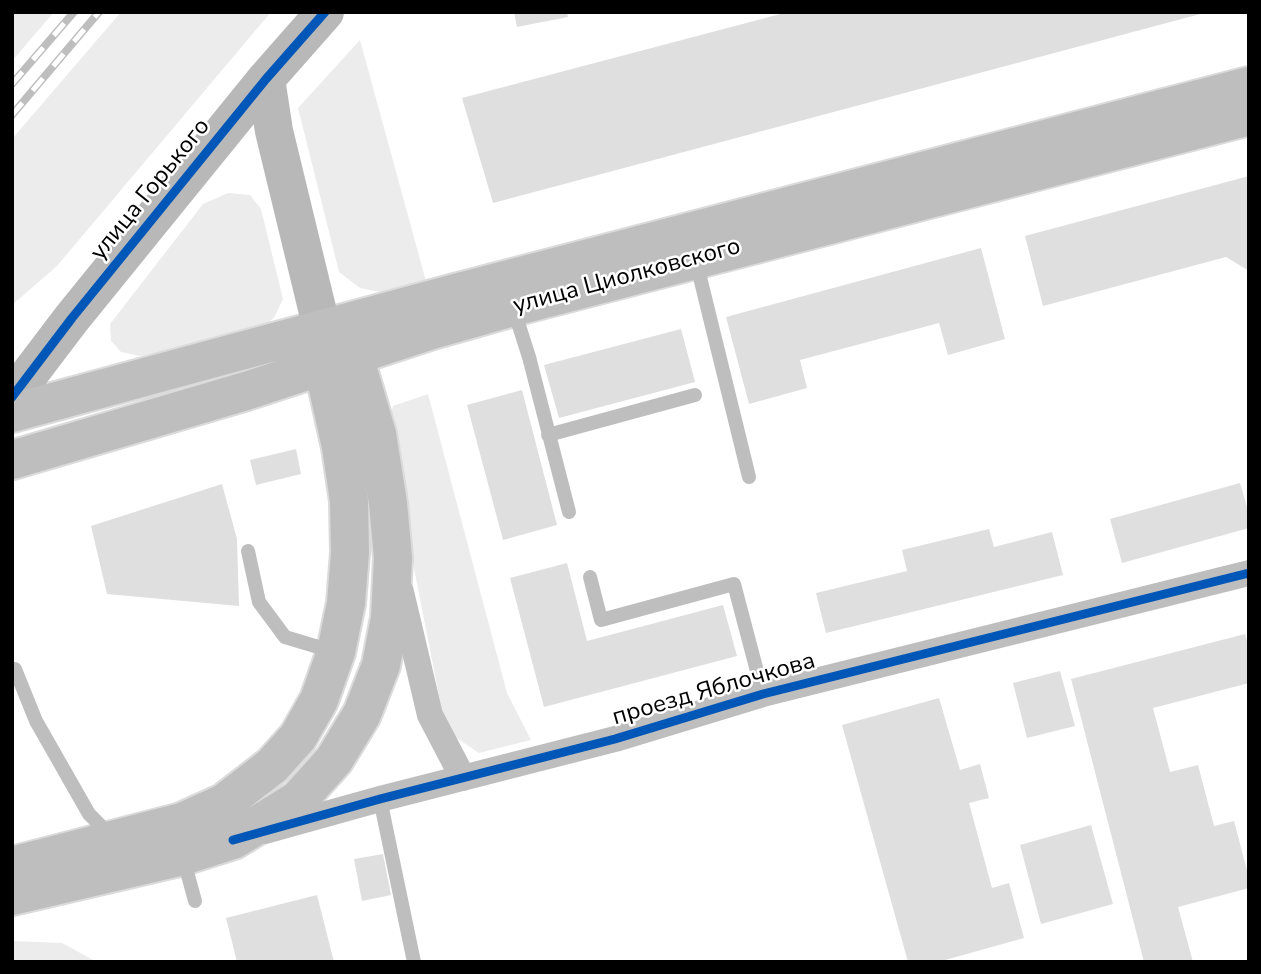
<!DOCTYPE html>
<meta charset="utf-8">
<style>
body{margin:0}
#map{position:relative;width:1261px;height:974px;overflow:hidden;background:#fff;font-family:"Nunito Sans",sans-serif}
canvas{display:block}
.frame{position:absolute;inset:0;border:14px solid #000;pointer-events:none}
</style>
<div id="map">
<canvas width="1261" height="974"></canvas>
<div class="frame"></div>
</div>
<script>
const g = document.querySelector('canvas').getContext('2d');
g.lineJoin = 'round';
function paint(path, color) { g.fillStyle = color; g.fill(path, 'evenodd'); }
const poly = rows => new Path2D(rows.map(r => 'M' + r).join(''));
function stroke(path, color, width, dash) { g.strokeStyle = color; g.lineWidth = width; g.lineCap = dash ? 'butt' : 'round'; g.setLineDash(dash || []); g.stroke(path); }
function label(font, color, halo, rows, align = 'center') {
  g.font = font + ' "Nunito Sans",sans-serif'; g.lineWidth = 5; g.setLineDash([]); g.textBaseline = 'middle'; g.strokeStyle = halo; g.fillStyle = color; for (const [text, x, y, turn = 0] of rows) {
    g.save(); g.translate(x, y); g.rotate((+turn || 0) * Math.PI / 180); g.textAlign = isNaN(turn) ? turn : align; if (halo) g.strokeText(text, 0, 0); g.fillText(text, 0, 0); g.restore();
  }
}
const green = poly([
 [12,12,54,12,12,61],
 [121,12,271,12,57,266,12,305,12,139],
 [360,40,427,285,390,294,360,288,339,272,298,108],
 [228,193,250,195,261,209,283,299,274,318,256,332,140,356,121,352,111,341,110,324,203,204],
 [428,394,507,693,531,740,479,753,446,731,387,431,393,406],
 [12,941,62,943,97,962,12,962]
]);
const building = poly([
 [514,12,567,12,568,17,517,27],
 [788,12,1204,12,1204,13,493,203,462,98],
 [1249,176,1249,271,1226,257,1043,306,1025,236],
 [981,248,1005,339,948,355,939,323,800,360,807,388,749,404,726,317],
 [681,329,695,382,559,418,544,365],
 [522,390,557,525,503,540,467,405],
 [296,449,301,474,256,485,250,460],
 [1240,483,1249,514,1249,528,1122,563,1110,519],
 [222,484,237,539,239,606,107,594,91,526],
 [989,529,994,547,1052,532,1063,575,826,633,816,593,907,571,902,550],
 [567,563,587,641,723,605,737,656,544,707,510,578],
 [1245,634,1249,648,1249,683,1153,708,1170,772,1198,765,1214,826,1234,821,1249,878,1249,888,1178,907,1193,962,1144,962,1071,679],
 [1060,671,1075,726,1027,738,1013,683],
 [939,698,960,770,980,764,989,798,969,803,992,888,1009,883,1024,938,938,962,908,962,842,725],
 [1091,825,1113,904,1041,924,1020,845],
 [383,854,391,895,362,901,354,859],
 [317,895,334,962,237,962,226,918]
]);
const lane = poly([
 [696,261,749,477],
 [513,307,529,357,569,512],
 [548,435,695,395],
 [248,551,259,602,285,637,335,652],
 [590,577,601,620,734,584,763,694],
 [12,670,15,669,36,721,89,814,111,836],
 [380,799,414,962],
 [183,857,195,901]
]);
const street = poly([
 [401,592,430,715,463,778],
 [265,831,380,799,615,739,763,694,1249,573]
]);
const secondary = poly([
 [266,79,274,131,322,329],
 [12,397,72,318,266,79,325,12]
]);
const primary = poly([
 [12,413,455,293,1249,86],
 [12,460,246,391,432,330,513,307,1249,116],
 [12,866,182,822,224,803,272,766,298,737,319,700,336,652,346,603,350,553,349,501,341,447,323,366,323,341],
 [12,896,183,856,233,840,298,800,334,760,362,714,381,665,390,618,393,558,388,503,377,434,354,356]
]);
const rail = poly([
 [12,84,74,12],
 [12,115,99,12]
]);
const cycleway = poly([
 [12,397,72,318,266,79,325,12],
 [233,840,380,799,615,739,763,694,1249,573]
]);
const streetNames = [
 ["улица Горького",151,190,-51],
 ["улица Циолковского",627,277,-15],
 ["проезд Яблочкова",714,690,-16]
];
paint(green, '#ececec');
paint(building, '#dfdfdf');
stroke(primary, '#dbdbdb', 42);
stroke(lane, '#bebebe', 14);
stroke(street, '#bebebe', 26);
stroke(secondary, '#b8b8b8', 38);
stroke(primary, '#bebebe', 38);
stroke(rail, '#bebebe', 8);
stroke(rail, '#fff', 5, [16]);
stroke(cycleway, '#0057b8', 9);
label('24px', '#000', '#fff', streetNames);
</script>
